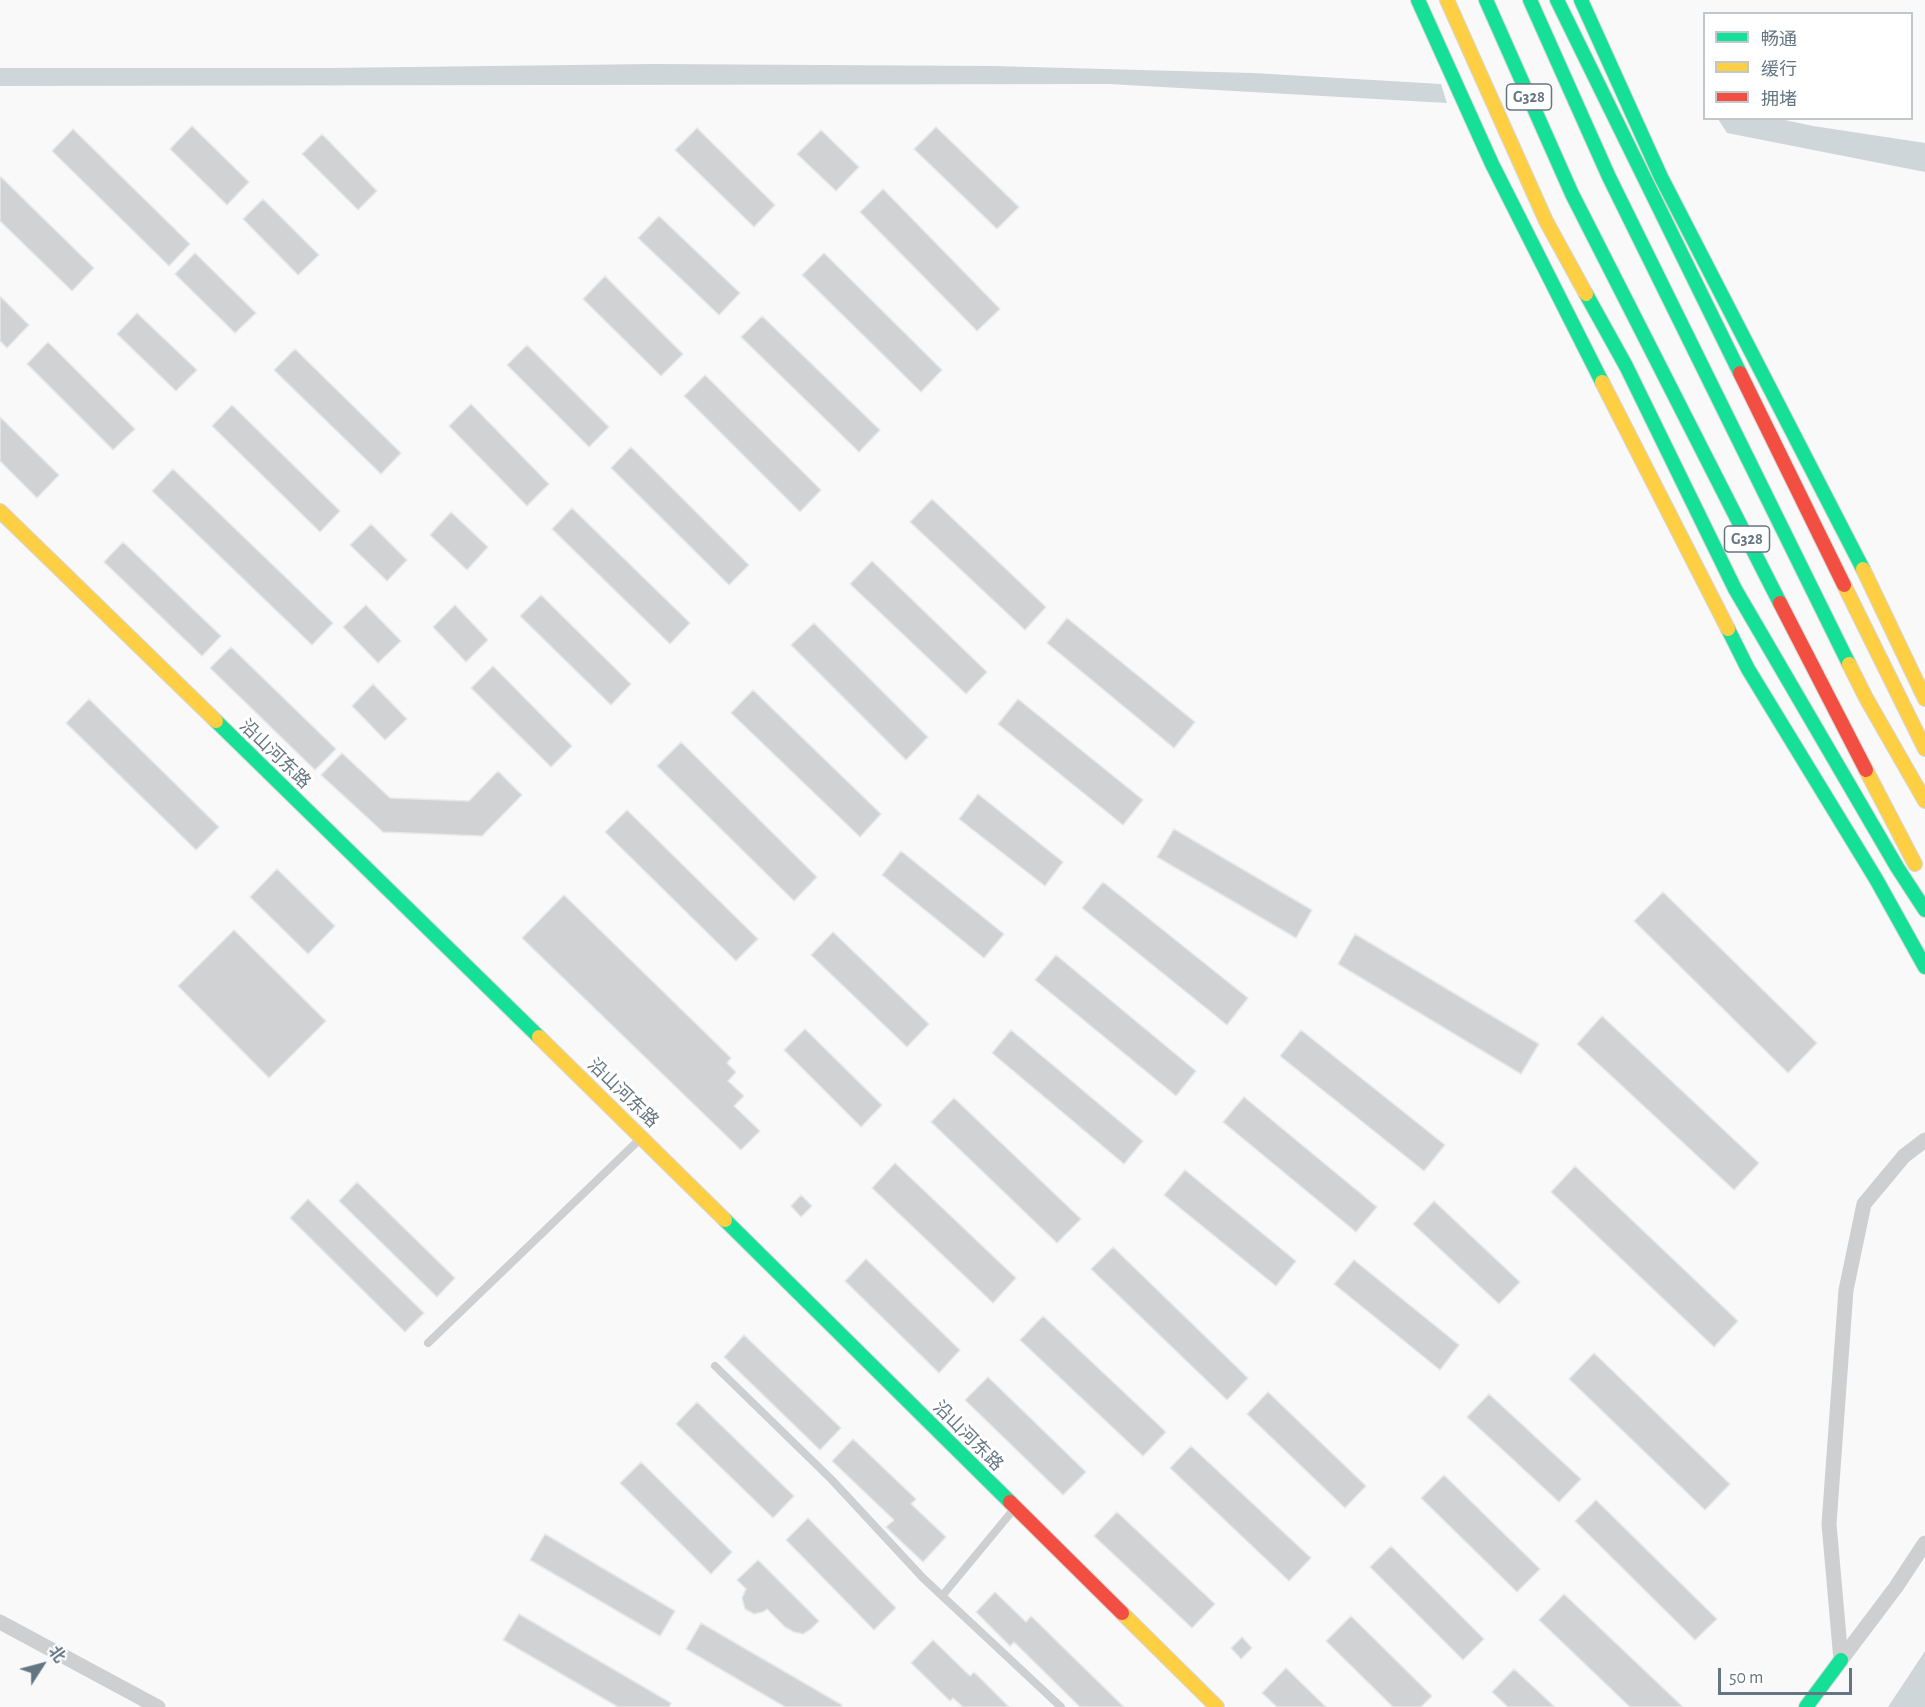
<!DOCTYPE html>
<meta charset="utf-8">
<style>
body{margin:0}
#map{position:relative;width:1925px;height:1707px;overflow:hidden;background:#f9f9f9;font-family:"Alegreya Sans","Noto Sans SC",sans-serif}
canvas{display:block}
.legend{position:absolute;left:1703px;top:12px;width:210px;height:108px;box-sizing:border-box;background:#fff;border:2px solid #c1c8cd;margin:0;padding:8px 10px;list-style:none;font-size:18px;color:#657683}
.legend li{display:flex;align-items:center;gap:12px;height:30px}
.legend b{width:30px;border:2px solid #c1c8cd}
.north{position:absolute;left:12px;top:1635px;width:60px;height:60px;-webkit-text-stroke:4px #fff;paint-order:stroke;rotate:54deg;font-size:16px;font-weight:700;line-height:24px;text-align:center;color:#657683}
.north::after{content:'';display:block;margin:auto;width:21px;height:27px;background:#657683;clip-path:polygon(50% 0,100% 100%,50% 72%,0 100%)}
.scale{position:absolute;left:1718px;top:1668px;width:134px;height:27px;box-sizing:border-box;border:3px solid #657683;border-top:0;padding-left:8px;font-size:18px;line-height:21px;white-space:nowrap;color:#657683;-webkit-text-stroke:4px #fff;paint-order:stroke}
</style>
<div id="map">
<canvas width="1925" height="1707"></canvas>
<ul class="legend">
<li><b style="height:8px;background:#16e098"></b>畅通</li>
<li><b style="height:8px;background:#ffcf43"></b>缓行</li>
<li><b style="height:8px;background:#f24e42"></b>拥堵</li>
</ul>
<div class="north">北</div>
<div class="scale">50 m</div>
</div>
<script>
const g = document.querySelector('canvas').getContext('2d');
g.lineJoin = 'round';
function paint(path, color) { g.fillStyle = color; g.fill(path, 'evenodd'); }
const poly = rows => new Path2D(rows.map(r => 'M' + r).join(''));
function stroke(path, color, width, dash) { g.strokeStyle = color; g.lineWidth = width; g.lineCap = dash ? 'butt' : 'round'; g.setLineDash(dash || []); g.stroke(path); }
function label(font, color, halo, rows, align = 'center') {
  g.font = font + ' "Alegreya Sans","Noto Sans SC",sans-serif'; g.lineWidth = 6; g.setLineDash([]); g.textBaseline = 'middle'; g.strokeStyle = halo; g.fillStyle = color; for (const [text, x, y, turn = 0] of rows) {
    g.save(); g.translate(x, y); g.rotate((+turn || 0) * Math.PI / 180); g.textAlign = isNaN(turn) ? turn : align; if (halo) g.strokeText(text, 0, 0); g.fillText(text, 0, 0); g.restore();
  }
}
const water = poly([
 [652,64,993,66,1253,73,1441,84,1447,103,1109,84,0,86,0,68,328,68],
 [1718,119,1780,119,1813,126,1925,143,1925,172,1727,133],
 [1925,1651,1925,1707,1888,1707]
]);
const building = poly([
 [192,126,249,182,227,205,170,149,192,126],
 [936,127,1019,207,997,229,914,149,936,127],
 [697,128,775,205,754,227,675,150,697,128],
 [73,129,190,244,169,266,52,151,73,129],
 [821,130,859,167,836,191,797,154,821,130],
 [322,134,377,191,358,210,302,154,322,134],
 [0,176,94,268,72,291,0,221,0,176],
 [883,189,1000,309,977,331,860,212,883,189],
 [263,199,319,255,298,275,243,219,263,199],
 [659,216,740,293,719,315,638,238,659,216],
 [195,253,256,313,235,333,175,274,195,253],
 [824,253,942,370,921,392,802,275,824,253],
 [605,276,683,354,661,376,583,299,605,276],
 [0,296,29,325,7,348,0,341,0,296],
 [137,313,197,370,176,391,117,334,137,313],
 [762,316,880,430,859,452,741,337,762,316],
 [48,342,135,429,113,450,27,364,48,342],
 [527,345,609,427,589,447,507,365,527,345],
 [295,349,401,453,381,474,274,370,295,349],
 [705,375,821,490,800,512,684,396,705,375],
 [471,404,549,484,527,506,449,426,471,404],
 [232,405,340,511,320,532,212,426,232,405],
 [0,417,59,475,37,498,0,461,0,417],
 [631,447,749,565,729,585,611,468,631,447],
 [173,469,333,623,312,645,152,491,173,469],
 [932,499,1046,607,1025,630,910,522,932,499],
 [572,508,690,623,670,644,552,529,572,508],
 [451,512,488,547,467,570,430,535,451,512],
 [371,524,407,560,387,581,350,545,371,524],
 [123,542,221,636,202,656,104,562,123,542],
 [872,561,987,672,966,694,850,584,872,561],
 [541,595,631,684,611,705,520,616,541,595],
 [366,605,401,641,378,663,343,627,366,605],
 [455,605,488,640,466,662,433,627,455,605],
 [1067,618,1195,722,1174,748,1047,643,1067,618],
 [814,623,928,737,906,760,791,645,814,623],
 [231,647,336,749,315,770,210,668,231,647],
 [493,666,572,746,551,767,471,688,493,666],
 [373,684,407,719,385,740,352,706,373,684],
 [753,690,881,814,860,837,731,713,753,690],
 [89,699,219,827,196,850,66,723,89,699],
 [1018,699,1143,800,1123,825,998,724,1018,699],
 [681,742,817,877,794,901,657,766,681,742],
 [342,753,390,798,469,801,498,771,522,795,482,836,383,832,321,775,342,753],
 [978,794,1063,862,1045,886,959,819,978,794],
 [627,810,758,939,736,961,605,832,627,810],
 [1174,829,1312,910,1296,938,1157,857,1174,829],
 [901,851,1004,934,984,958,882,875,901,851],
 [277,869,335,926,308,954,250,897,277,869],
 [1103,882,1248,998,1227,1025,1082,908,1103,882],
 [1663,892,1817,1043,1788,1073,1634,921,1663,892],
 [564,895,731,1058,727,1063,736,1072,728,1081,744,1096,734,1106,760,1131,741,1150,522,938,564,895],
 [234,930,326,1021,269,1078,178,986,234,930],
 [833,932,929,1024,907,1047,811,955,833,932],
 [1355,934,1539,1044,1521,1074,1338,964,1355,934],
 [1056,955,1196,1071,1176,1096,1035,980,1056,955],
 [1602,1016,1759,1163,1734,1190,1577,1044,1602,1016],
 [805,1029,882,1105,861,1127,784,1050,805,1029],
 [1011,1030,1143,1141,1124,1164,992,1053,1011,1030],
 [1301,1030,1445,1145,1424,1171,1280,1056,1301,1030],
 [1244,1097,1377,1207,1356,1232,1223,1122,1244,1097],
 [954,1098,1081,1219,1057,1243,931,1122,954,1098],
 [895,1163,1016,1278,993,1303,872,1188,895,1163],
 [1575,1166,1738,1321,1714,1347,1551,1192,1575,1166],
 [1185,1170,1296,1261,1276,1286,1164,1195,1185,1170],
 [357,1182,455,1278,437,1297,339,1201,357,1182],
 [801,1195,812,1206,801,1217,791,1206,801,1195],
 [308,1199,424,1313,405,1332,290,1218,308,1199],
 [1434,1201,1520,1282,1499,1304,1413,1224,1434,1201],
 [1113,1247,1248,1378,1227,1400,1091,1269,1113,1247],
 [866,1259,960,1350,939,1373,845,1281,866,1259],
 [1354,1260,1459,1345,1440,1370,1334,1284,1354,1260],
 [1043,1316,1166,1432,1143,1456,1020,1340,1043,1316],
 [744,1335,841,1428,820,1450,724,1357,744,1335],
 [1594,1353,1730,1484,1705,1510,1569,1379,1594,1353],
 [988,1377,1086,1472,1063,1495,965,1400,988,1377],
 [1268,1392,1366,1486,1345,1508,1247,1414,1268,1392],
 [1489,1394,1581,1479,1559,1502,1467,1417,1489,1394],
 [697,1402,794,1496,773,1518,676,1424,697,1402],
 [853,1439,916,1499,911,1504,946,1537,923,1562,886,1527,894,1520,832,1461,853,1439],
 [1191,1446,1311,1558,1289,1581,1170,1468,1191,1446],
 [641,1462,732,1552,711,1574,620,1483,641,1462],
 [1444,1475,1540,1569,1517,1592,1421,1498,1444,1475],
 [1596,1500,1717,1619,1695,1640,1575,1521,1596,1500],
 [1117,1512,1215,1604,1192,1628,1094,1536,1117,1512],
 [808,1518,896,1608,874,1630,786,1540,808,1518],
 [545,1534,675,1611,660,1636,530,1560,545,1534],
 [1391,1546,1484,1639,1463,1660,1370,1567,1391,1546],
 [758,1560,819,1621,811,1629,803,1634,794,1632,785,1627,767,1609,763,1612,754,1614,745,1609,742,1598,746,1589,737,1580,758,1560],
 [995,1592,1026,1622,1031,1616,1124,1707,1080,1707,1014,1642,1010,1646,976,1612,995,1592],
 [1564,1594,1683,1707,1630,1707,1539,1620,1564,1594],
 [519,1614,671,1703,669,1707,618,1707,503,1640,519,1614],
 [1351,1616,1432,1696,1421,1707,1393,1707,1326,1641,1351,1616],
 [701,1623,842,1705,841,1707,785,1707,686,1649,701,1623],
 [1242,1637,1252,1648,1241,1659,1231,1648,1242,1637],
 [933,1640,970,1676,974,1672,1009,1707,963,1707,953,1698,950,1701,911,1663,933,1640],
 [1286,1668,1326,1707,1277,1707,1262,1693,1286,1668],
 [1514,1669,1555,1707,1508,1707,1492,1692,1514,1669]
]);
const lane = poly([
 [428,1343,641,1138],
 [715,1366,832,1480,923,1578,1061,1707],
 [942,1596,1014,1509]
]);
const street = poly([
 [0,1622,158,1707],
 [1841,1660,1829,1524,1846,1290,1864,1204,1904,1156,1925,1140],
 [1841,1660,1896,1587,1925,1543]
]);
const fast = poly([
 [1418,0,1492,164,1602,382],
 [1486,0,1572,194,1780,603],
 [1530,0,1609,177,1849,664],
 [1557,0,1740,373],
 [1581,0,1661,177,1863,569],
 [1586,294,1626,366,1735,589,1897,867,1925,910],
 [1728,629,1748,669,1876,879,1925,967],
 [216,721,539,1037],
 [725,1220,1010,1502],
 [1806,1707,1841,1660]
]);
const slow = poly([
 [1447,0,1546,221,1586,294],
 [1602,382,1728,629],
 [0,511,216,721],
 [1863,569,1925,699],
 [1844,585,1925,749],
 [1849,664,1866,698,1925,801],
 [1866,770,1915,864],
 [539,1037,725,1220],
 [1122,1613,1217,1707]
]);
const jam = poly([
 [1740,373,1844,585],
 [1780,603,1866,770],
 [1010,1502,1122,1613]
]);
const shields = [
 [1529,97,45],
 [1747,539,45]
];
const shieldNames = [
 ["G328",1529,97],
 ["G328",1747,539]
];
const streetNames = [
 ["沿山河东路",275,754,44],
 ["沿山河东路",623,1093,44],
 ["沿山河东路",968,1436,45]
];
paint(water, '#ced6d9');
paint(building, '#d0d2d3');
stroke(building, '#e8e8e8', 1.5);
stroke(fast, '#d5d6d7', 16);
stroke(slow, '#d5d6d7', 16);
stroke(jam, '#d5d6d7', 16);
stroke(lane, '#cecfd0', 8);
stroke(street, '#cecfd0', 15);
stroke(fast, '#16e098', 14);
stroke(slow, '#ffcf43', 14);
stroke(jam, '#f24e42', 14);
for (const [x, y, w] of shields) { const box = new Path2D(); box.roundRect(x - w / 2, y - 13, w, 26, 4.5); g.fillStyle = '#fff'; g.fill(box); stroke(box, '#657683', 1.5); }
label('bold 16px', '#657683', null, shieldNames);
label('18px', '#657683', '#fff', streetNames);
</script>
